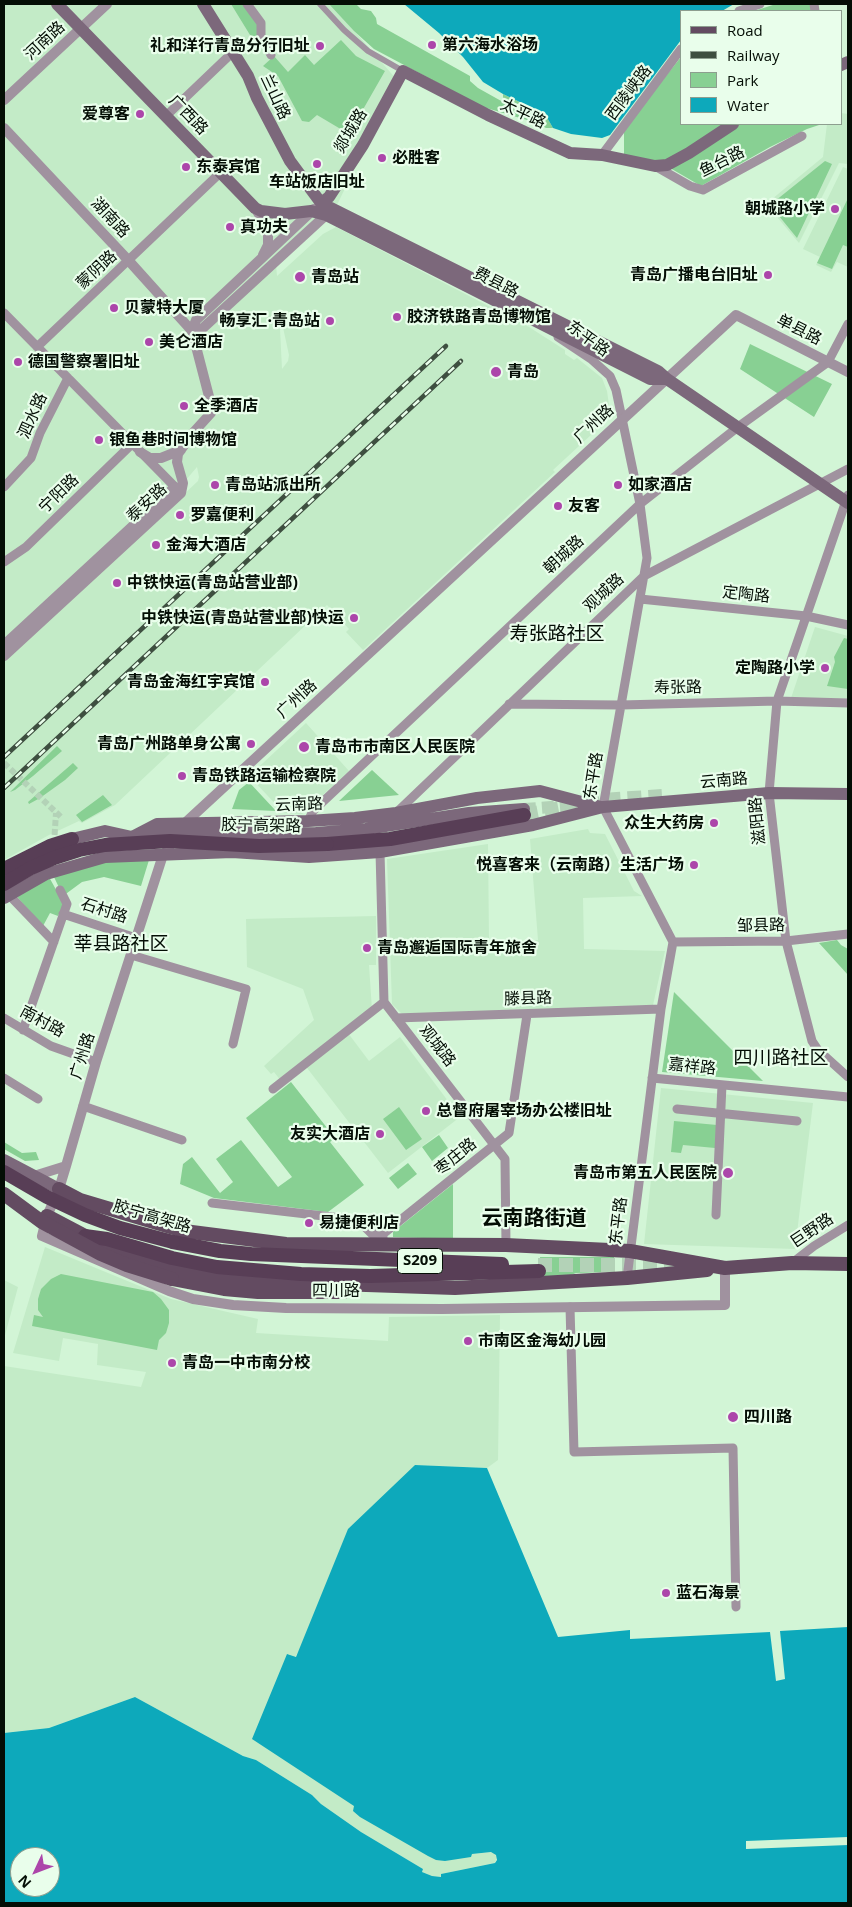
<!DOCTYPE html>
<meta charset="utf-8">
<style>
body{margin:0}
#map{position:relative;width:852px;height:1907px;overflow:hidden;background:#d2f5d6;font-family:"Open Sans",sans-serif}
canvas{display:block}
.frame{position:absolute;inset:0;border:5px solid #040e05;pointer-events:none}
.legend{position:absolute;left:680px;top:10px;width:162px;height:115px;box-sizing:border-box;background:#e9feeb;border:1px solid #8d9e8f;margin:0;padding:6px 9px;list-style:none;font-size:15px;color:#040e05}
.legend li{display:flex;align-items:center;gap:10px;height:25px}
.legend b{width:25px;border:1px solid #8d9e8f}
.north{position:absolute;left:10px;top:1847px;width:50px;height:50px;box-sizing:border-box;background:#e9feeb;border:1px solid #8d9e8f;border-radius:50%;rotate:227deg;font-size:14px;font-weight:700;line-height:20px;text-align:center;color:#040e05}
.north::after{content:'';display:block;margin:auto;width:18px;height:22px;background:#ac46aa;clip-path:polygon(50% 0,100% 100%,50% 72%,0 100%)}
</style>
<div id="map">
<canvas width="852" height="1907"></canvas>
<div class="frame"></div>
<ul class="legend">
<li><b style="height:6px;background:#634b61"></b>Road</li>
<li><b style="height:6px;background:#3e4f40"></b>Railway</li>
<li><b style="height:14px;background:#88d093"></b>Park</li>
<li><b style="height:14px;background:#0da9bb"></b>Water</li>
</ul>
<div class="north">N</div>
</div>
<script>
const g = document.querySelector('canvas').getContext('2d');
g.lineJoin = 'round';
function paint(path, color) { g.fillStyle = color; g.fill(path, 'evenodd'); }
const poly = rows => new Path2D(rows.map(r => 'M' + r).join(''));
function stroke(path, color, width, dash) { g.strokeStyle = color; g.lineWidth = width; g.lineCap = dash ? 'butt' : 'round'; g.setLineDash(dash || []); g.stroke(path); }
function label(font, color, halo, rows, align = 'center') {
  g.font = font + ' "Open Sans","Noto Sans SC",sans-serif'; g.lineWidth = 4.5; g.setLineDash([]); g.textBaseline = 'middle'; g.strokeStyle = halo; g.fillStyle = color; for (const [text, x, y, turn = 0] of rows) {
    g.save(); g.translate(x, y); g.rotate((+turn || 0) * Math.PI / 180); g.textAlign = isNaN(turn) ? turn : align; if (halo) g.strokeText(text, 0, 0); g.fillText(text, 0, 0); g.restore();
  }
}
const built = poly([
 [4,4,331,4,397,80,338,203,276,265,277,276,323,234,336,227,529,327,565,350,565,354,574,360,577,358,602,378,607,391,610,412,604,423,553,470,555,472,363,650,346,632,349,629,327,605,115,805,82,823,79,821,49,835,4,860],
 [279,309,289,355,288,361,282,369],
 [197,467,199,477,198,481,133,542],
 [841,113,848,114,848,164,839,163,799,243,766,204,823,157,827,124,841,124],
 [843,167,848,169,848,267,837,262,831,272,816,265,820,257,803,249],
 [815,627,848,636,848,704,790,701],
 [306,723,349,771,302,814,284,813,249,776],
 [588,829,590,833,605,834,634,891,642,896,583,898,584,949,665,951,653,1005,403,1015,392,1004,387,859,488,844,489,941,538,940,530,839],
 [376,916,376,965,369,965,372,1010,281,1081,274,1072,271,1074,264,1066,314,1020,303,989,247,967,246,919],
 [348,1033,369,1061,400,1037,460,1117,388,1173,304,1064],
 [661,1088,813,1103,795,1249,644,1244],
 [45,1247,171,1299,258,1319,256,1333,388,1341,389,1317,500,1315,498,1460,487,1468,415,1465,295,1657,288,1654,355,1806,353,1811,471,1856,472,1854,493,1852,497,1857,495,1863,441,1874,441,1877,432,1876,422,1872,423,1869,361,1832,321,1804,312,1795,256,1760,243,1756,135,1697,49,1728,4,1733,4,1366,141,1387,146,1372,97,1365,98,1344,63,1338,59,1361,13,1353],
 [4,1280,18,1287,4,1339]
]);
const green = poly([
 [231,4,249,4,248,6,265,25,261,29,269,38,258,48],
 [329,4,356,4,361,9,371,11,376,18,377,24,470,76,470,81,478,88,503,102,503,94,545,114,553,128,546,128,537,123,483,107,374,49,354,31],
 [776,4,814,4,815,11,754,11],
 [341,40,356,56,385,71,349,134,317,115,309,122,302,121,278,76,263,66,274,56,288,72,305,55,314,65],
 [681,57,681,124,822,124,807,129,770,147,701,186,670,168,624,160,624,132,634,116],
 [825,161,832,164,797,238,770,205],
 [848,198,848,247,843,245,832,269,817,263],
 [750,344,832,384,814,417,740,369],
 [844,638,848,639,848,689,827,686,835,662,834,657],
 [57,746,62,751,33,776,15,790,10,792],
 [73,763,78,768,65,780,40,798,29,804,28,802],
 [372,770,399,795,339,801],
 [249,782,276,811,232,809,239,790],
 [103,795,112,805,82,822,76,815],
 [106,860,149,860,141,886,104,877,82,882,63,896,54,877],
 [49,877,64,904,58,916,50,913,43,926,17,897],
 [837,940,841,945,848,949,848,975,819,943],
 [674,992,763,1081,662,1072],
 [291,1082,335,1138,330,1142,364,1185,328,1212,214,1198,180,1184,183,1164,192,1157,220,1193,233,1182,216,1159,241,1140,278,1187,292,1177,246,1118],
 [399,1107,422,1139,406,1150,383,1119],
 [674,1121,717,1125,715,1148,683,1145,681,1153,671,1152],
 [439,1135,448,1148,432,1161,422,1147],
 [4,1142,22,1153,36,1152,39,1160,25,1161,4,1149],
 [408,1163,417,1174,398,1189,389,1178],
 [453,1184,453,1239,393,1237,393,1232],
 [540,1257,614,1257,615,1270,604,1272,576,1273,566,1277,541,1277],
 [61,1274,153,1292,161,1299,169,1310,169,1323,166,1333,159,1340,157,1350,32,1326,34,1315,43,1317,38,1310,38,1299,41,1289,51,1279]
]);
const water = poly([
 [404,4,734,4,722,11,681,11,681,40,610,135,602,138,571,134,553,128,545,114,503,94,483,82,463,57,439,33],
 [415,1465,487,1468,558,1637,630,1630,630,1639,770,1632,776,1681,785,1679,780,1631,848,1627,848,1903,4,1903,4,1733,49,1728,135,1697,243,1756,256,1760,312,1795,321,1804,361,1832,423,1869,422,1872,432,1876,441,1877,441,1874,495,1863,497,1860,496,1855,491,1852,472,1854,471,1857,445,1861,436,1860,428,1856,360,1817,353,1811,354,1806,252,1739,287,1654,296,1657,348,1529],
 [20,1857,50,1857,50,1887,20,1887]
]);
const pier = poly([
 [848,1837,848,1845,746,1849,746,1841]
]);
const pedestrianTunnel = poly([
 [4,763,61,817],
 [54,844,56,813]
]);
const secondaryTunnel = poly([
 [524,809,578,805]
]);
const trunkTunnel = poly([
 [524,815,602,800,662,796],
 [538,1265,687,1265]
]);
const pedestrian = poly([
 [320,4,344,30,368,51,403,71]
]);
const minor = poly([
 [247,4,261,23,261,36,271,55],
 [814,4,815,11],
 [739,11,760,4],
 [166,116,233,52],
 [602,155,681,49],
 [655,166,690,186,703,190,802,136],
 [4,313,179,491],
 [558,337,591,359,610,376,616,390,640,504,647,558,603,807,673,942,661,1009,627,1278],
 [37,347,220,173],
 [4,487,31,458,40,433,68,378],
 [848,495,777,701,769,793,786,941,812,1041,818,1050,848,1077],
 [4,562,26,547,132,444],
 [640,599,806,616,848,625],
 [509,704,621,705,777,701,848,703],
 [397,812,644,576,848,469],
 [308,821,313,811,640,504,738,427,828,362,848,324],
 [380,852,384,1002,505,1159,506,1245],
 [8,894,54,942],
 [63,914,136,938],
 [673,942,786,941,848,934],
 [131,955,246,989,233,1044],
 [4,1018,51,1046,96,1062],
 [396,1018,661,1009],
 [23,1030,67,904,60,890],
 [4,1078,38,1099],
 [652,1078,848,1097],
 [273,1089,384,1002],
 [83,1106,182,1140],
 [677,1109,797,1121],
 [212,1203,358,1220,372,1234,383,1234],
 [716,1215,722,1085],
 [383,1245,383,1234,509,1133,527,1015],
 [792,1263,814,1246,848,1225],
 [570,1307,574,1452,733,1448,736,1607]
]);
const tertiary = poly([
 [4,100,107,4],
 [4,128,129,261,192,331],
 [255,208,266,225,268,235,268,245,263,255],
 [192,331,203,328,326,215],
 [140,452,150,458,161,458,181,450],
 [4,645,175,487],
 [4,656,181,493,183,483,177,462,178,454,192,434,211,413,212,408,192,331,196,320,314,209],
 [34,1176,66,1166],
 [725,1268,725,1305,442,1309,286,1308,233,1305,193,1299,169,1291,42,1236,47,1216,59,1189,66,1166,96,1062,162,858,185,823,736,315,848,372]
]);
const secondary = poly([
 [57,4,255,208,261,211,285,214,311,211,326,215,650,379,667,379],
 [203,4,248,76,257,98,290,161,321,203,323,209],
 [841,65,848,62],
 [321,203,658,371,667,379,848,503],
 [321,203,329,197,363,145,403,71,488,115,570,153,602,155,655,166,667,165,689,153,733,124],
 [72,839,105,831,132,837,179,831,247,834,316,833,366,829,469,813,524,809],
 [118,839,132,837,157,824,308,821,355,818,396,813,477,798,540,791,601,807],
 [4,898,46,874,105,857,232,852,309,857,380,852,533,825,603,807,769,793,848,794],
 [4,1160,59,1189]
]);
const primary = poly([
 [59,1189,80,1200,184,1231,286,1244,506,1245,630,1251,725,1268,792,1263,848,1264],
 [47,1216,85,1236,132,1256,179,1271,249,1281,455,1288,627,1278,707,1270],
 [172,1279,224,1289,258,1292,344,1292]
]);
const trunk = poly([
 [327,844,390,839,524,815],
 [4,869,50,846,72,839],
 [85,1236,107,1239,172,1258,217,1267,301,1274,370,1276,539,1271],
 [173,1242,220,1251,251,1254,502,1264]
]);
const rail = poly([
 [4,757,446,346],
 [4,788,461,361]
]);
const primaryBridge = poly([
 [4,1194,42,1222,101,1254,127,1265,172,1279]
]);
const trunkBridge = poly([
 [4,884,31,868,54,858,79,850,105,845,170,841,259,846,327,844],
 [4,1172,47,1197,85,1215,120,1228,173,1242]
]);
const markers = [
 [432,45,5,"#ac46aa"],
 [320,46,5,"#ac46aa"],
 [140,114,5,"#ac46aa"],
 [382,158,5,"#ac46aa"],
 [317,164,5,"#ac46aa"],
 [186,167,5,"#ac46aa"],
 [835,209,5,"#ac46aa"],
 [230,227,5,"#ac46aa"],
 [768,275,5,"#ac46aa"],
 [300,277,6,"#ac46aa"],
 [114,308,5,"#ac46aa"],
 [397,317,5,"#ac46aa"],
 [330,321,5,"#ac46aa"],
 [149,342,5,"#ac46aa"],
 [18,362,5,"#ac46aa"],
 [496,372,6,"#ac46aa"],
 [184,406,5,"#ac46aa"],
 [99,440,5,"#ac46aa"],
 [215,485,5,"#ac46aa"],
 [618,485,5,"#ac46aa"],
 [558,506,5,"#ac46aa"],
 [180,515,5,"#ac46aa"],
 [156,545,5,"#ac46aa"],
 [117,583,5,"#ac46aa"],
 [354,618,5,"#ac46aa"],
 [825,668,5,"#ac46aa"],
 [265,682,5,"#ac46aa"],
 [251,744,5,"#ac46aa"],
 [304,747,6,"#ac46aa"],
 [182,776,5,"#ac46aa"],
 [714,823,5,"#ac46aa"],
 [694,865,5,"#ac46aa"],
 [367,948,5,"#ac46aa"],
 [426,1111,5,"#ac46aa"],
 [380,1134,5,"#ac46aa"],
 [728,1173,6,"#ac46aa"],
 [309,1223,5,"#ac46aa"],
 [468,1341,5,"#ac46aa"],
 [172,1363,5,"#ac46aa"],
 [733,1417,6,"#ac46aa"],
 [666,1593,5,"#ac46aa"]
];
const shields = [
 [420,1261,45]
];
const shieldNames = [
 ["S209",420,1261]
];
const streetNames = [
 ["河南路",45,41,-43],
 ["西陵峡路",629,93,-53],
 ["兰山路",275,97,65],
 ["太平路",523,114,25],
 ["广西路",188,115,46],
 ["郯城路",351,131,-59],
 ["鱼台路",722,162,-27],
 ["湖南路",110,218,47],
 ["蒙阴路",97,270,-43],
 ["费县路",496,283,27],
 ["单县路",799,330,27],
 ["东平路",588,339,36],
 ["泗水路",33,416,-66],
 ["广州路",594,424,-43],
 ["宁阳路",59,494,-44],
 ["泰安路",147,503,-43],
 ["朝城路",564,555,-43],
 ["观城路",604,593,-43],
 ["定陶路",746,595,6],
 ["寿张路",678,688,-1],
 ["广州路",297,699,-43],
 ["东平路",594,776,-81],
 ["云南路",724,781,-5],
 ["云南路",299,805,-2],
 ["滋阳路",758,821,-96],
 ["胶宁高架路",261,826,1],
 ["石村路",104,911,18],
 ["邹县路",761,926,-1],
 ["滕县路",528,999,-2],
 ["南村路",42,1022,28],
 ["观城路",437,1046,52],
 ["广州路",83,1056,-73],
 ["嘉祥路",692,1067,6],
 ["枣庄路",456,1157,-39],
 ["胶宁高架路",152,1217,16],
 ["东平路",619,1221,-83],
 ["巨野路",812,1231,-34],
 ["四川路",336,1291]
];
const poiNames = [
 ["第六海水浴场",442,45],
 ["礼和洋行青岛分行旧址",310,46,"right"],
 ["爱尊客",130,114,"right"],
 ["必胜客",392,158],
 ["东泰宾馆",196,167],
 ["车站饭店旧址",317,182,"center"],
 ["朝城路小学",825,209,"right"],
 ["真功夫",240,227],
 ["青岛广播电台旧址",758,275,"right"],
 ["青岛站",311,277],
 ["贝蒙特大厦",124,308],
 ["胶济铁路青岛博物馆",407,317],
 ["畅享汇·青岛站",320,321,"right"],
 ["美仑酒店",159,342],
 ["德国警察署旧址",28,362],
 ["青岛",507,372],
 ["全季酒店",194,406],
 ["银鱼巷时间博物馆",109,440],
 ["青岛站派出所",225,485],
 ["如家酒店",628,485],
 ["友客",568,506],
 ["罗嘉便利",190,515],
 ["金海大酒店",166,545],
 ["中铁快运(青岛站营业部)",127,583],
 ["中铁快运(青岛站营业部)快运",344,618,"right"],
 ["定陶路小学",815,668,"right"],
 ["青岛金海红宇宾馆",255,682,"right"],
 ["青岛广州路单身公寓",241,744,"right"],
 ["青岛市市南区人民医院",315,747],
 ["青岛铁路运输检察院",192,776],
 ["众生大药房",704,823,"right"],
 ["悦喜客来（云南路）生活广场",684,865,"right"],
 ["青岛邂逅国际青年旅舍",377,948],
 ["总督府屠宰场办公楼旧址",436,1111],
 ["友实大酒店",370,1134,"right"],
 ["青岛市第五人民医院",717,1173,"right"],
 ["易捷便利店",319,1223],
 ["市南区金海幼儿园",478,1341],
 ["青岛一中市南分校",182,1363],
 ["四川路",744,1417],
 ["蓝石海景",676,1593]
];
const quarterNames = [
 ["寿张路社区",557,635],
 ["莘县路社区",121,945],
 ["四川路社区",781,1059]
];
const districtNames = [
 ["云南路街道",534,1219]
];
paint(built, '#c3ebc7');
paint(green, '#88d093');
paint(water, '#0da9bb');
paint(pier, '#d2f5d6');
stroke(pedestrianTunnel, '#b3d2b7', 6, [6, 3]);
stroke(secondaryTunnel, '#b3d2b7', 12, [12, 6]);
stroke(trunkTunnel, '#b3d2b7', 14, [14, 7]);
stroke(pedestrian, '#a0929f', 6);
stroke(minor, '#a0929f', 9);
stroke(tertiary, '#a0929f', 10);
stroke(secondary, '#7c687b', 12);
stroke(primary, '#634b61', 14);
stroke(trunk, '#583e56', 14);
stroke(rail, '#3e4f40', 4.5);
stroke(rail, '#e9feeb', 2.5, [8]);
stroke(primaryBridge, '#634b61', 14);
stroke(trunkBridge, '#583e56', 14);
for (const [x, y, r, color] of markers) { const dot = new Path2D(); dot.arc(x, y, r, 0, 2 * Math.PI); g.fillStyle = color; g.fill(dot); stroke(dot, '#e9feeb', 2); }
for (const [x, y, w] of shields) { const box = new Path2D(); box.roundRect(x - w / 2, y - 12.5, w, 25, 4); g.fillStyle = '#e9feeb'; g.fill(box); stroke(box, '#040e05', 1); }
label('bold 15px', '#040e05', null, shieldNames);
label('16px', '#040e05', '#e9feeb', streetNames);
label('bold 16px', '#040e05', '#e9feeb', poiNames, 'left');
label('19px', '#040e05', '#e9feeb', quarterNames);
label('bold 21px', '#040e05', '#e9feeb', districtNames);
</script>
